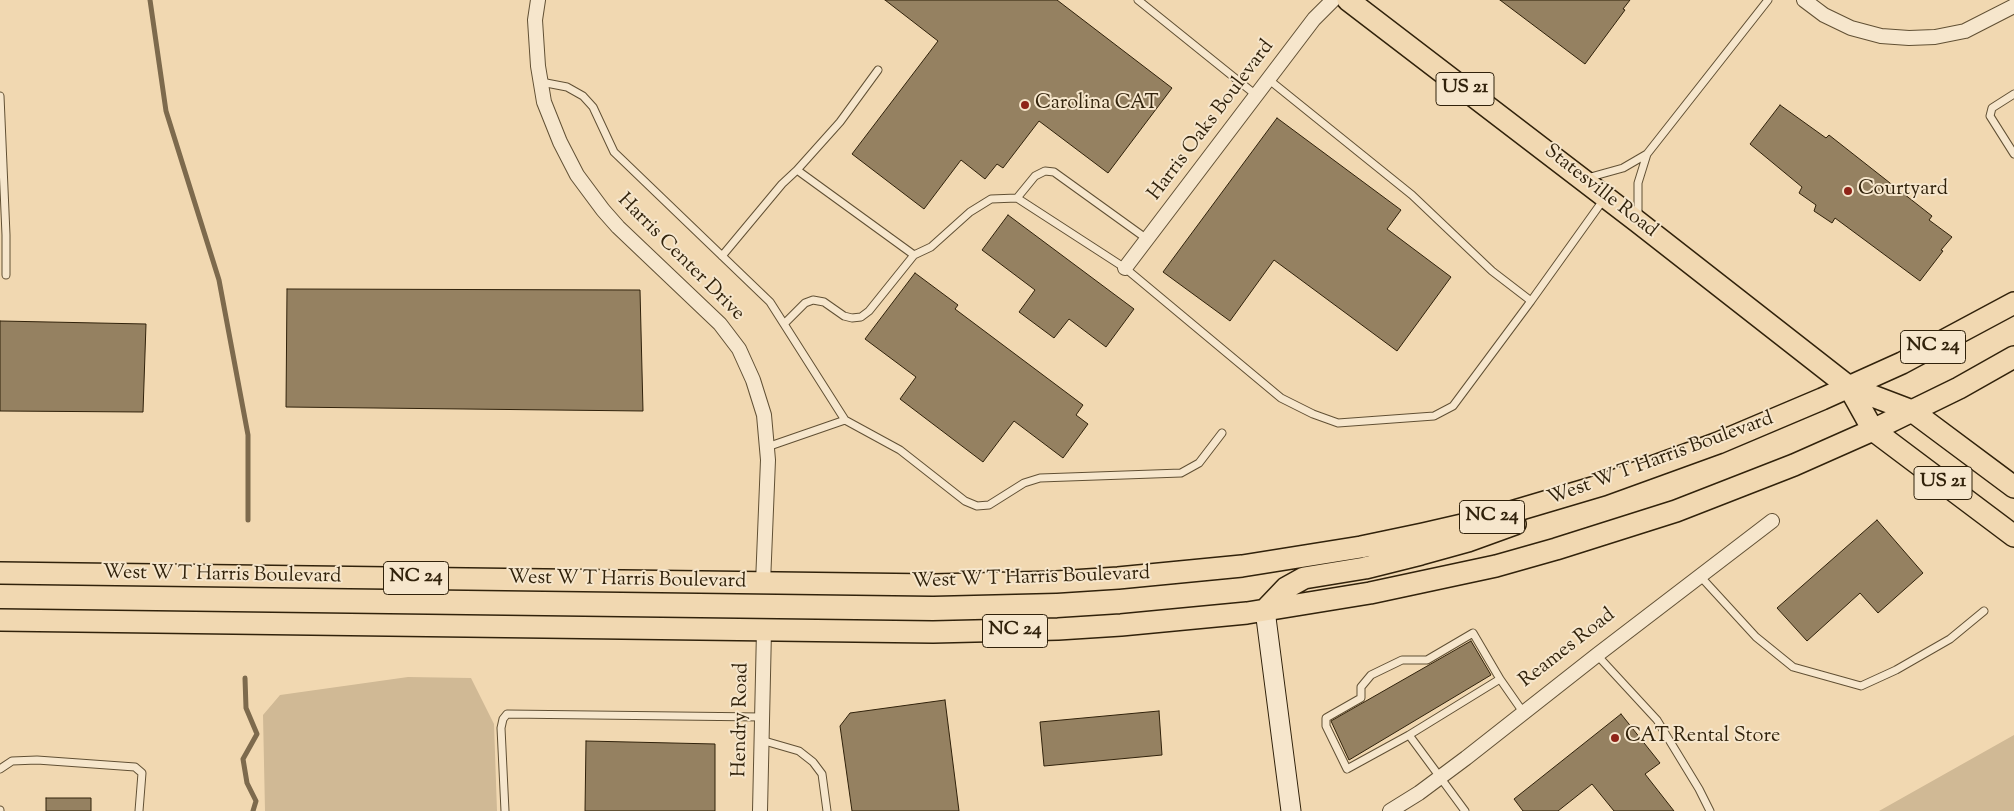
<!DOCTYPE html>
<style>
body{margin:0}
canvas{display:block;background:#f1d8b1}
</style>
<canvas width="2014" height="811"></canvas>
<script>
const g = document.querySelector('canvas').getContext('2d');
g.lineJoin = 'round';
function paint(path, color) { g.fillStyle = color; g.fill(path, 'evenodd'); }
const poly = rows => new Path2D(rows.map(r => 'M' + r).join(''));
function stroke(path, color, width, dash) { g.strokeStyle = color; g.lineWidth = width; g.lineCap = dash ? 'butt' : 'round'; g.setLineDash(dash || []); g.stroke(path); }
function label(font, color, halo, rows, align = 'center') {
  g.font = font + ' "Sorts Mill Goudy",serif'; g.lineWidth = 4; g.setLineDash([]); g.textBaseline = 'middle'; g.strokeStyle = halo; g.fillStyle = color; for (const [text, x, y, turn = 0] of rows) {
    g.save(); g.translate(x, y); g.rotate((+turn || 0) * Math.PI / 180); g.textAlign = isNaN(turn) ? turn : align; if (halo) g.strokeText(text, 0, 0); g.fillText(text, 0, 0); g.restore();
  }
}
const green = poly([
 [408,677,471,678,494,724,497,811,265,811,263,715,280,695],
 [2014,735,2014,811,1879,811]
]);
const stream = poly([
 [150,0,166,111,219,280,248,435,248,520],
 [245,678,246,708,257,734,243,759,247,783,256,801,253,811]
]);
const building = poly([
 [885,0,1057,0,1172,88,1108,173,1039,121,1003,168,997,164,985,179,961,160,924,209,852,154,938,41,885,0],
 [1500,0,1630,0,1623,9,1625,10,1585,64,1500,0],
 [1780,105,1826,138,1829,135,1932,216,1929,220,1952,237,1941,250,1943,251,1920,281,1835,218,1832,223,1814,211,1816,205,1799,193,1802,187,1750,144,1780,105],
 [1277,118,1401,210,1387,229,1451,277,1397,351,1274,260,1230,321,1163,272,1277,118],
 [1008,215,1134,309,1106,347,1069,319,1054,338,1019,312,1035,290,982,250,1008,215],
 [915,273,958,305,955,309,1083,405,1076,415,1088,424,1063,458,1014,421,983,462,900,399,916,377,865,339,915,273],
 [287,289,640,290,643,411,286,407,287,289],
 [0,321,146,324,143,412,0,411,0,321],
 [1877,520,1923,573,1878,613,1860,593,1807,641,1777,608,1877,520],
 [1471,641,1491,675,1349,760,1331,721,1471,641],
 [945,700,959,811,852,811,840,726,850,713,945,700],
 [1159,711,1162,755,1044,766,1040,722,1159,711],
 [1621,714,1660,763,1645,774,1674,811,1614,811,1592,784,1558,811,1523,811,1514,799,1621,714],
 [586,741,715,744,715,811,585,811,586,741],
 [46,798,91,798,91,811,46,811,46,798]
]);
const lane = poly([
 [1138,0,1256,95],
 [878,70,840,122,797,170,914,255,931,247,970,212,991,199,1017,198,1125,268,1281,398,1313,414,1338,423,1434,416,1453,406,1531,301],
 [1268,79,1412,195,1492,271,1531,301,1604,199],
 [541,82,567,87,583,96,593,107,614,152,770,302,845,420,767,447],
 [2014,94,1992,108,1990,116,2014,154],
 [0,96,6,235,6,275],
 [1587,178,1623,168,1647,154],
 [1017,198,1035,176,1045,171,1054,172,1147,239],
 [1638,216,1638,183,1647,154,1768,0],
 [722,256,782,184,797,170],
 [784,324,805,303,813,300,824,302,844,316,852,318,861,317,869,311,914,255],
 [845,420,900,450,965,501,977,506,989,505,1024,483,1040,478,1181,473,1199,463,1222,433],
 [1700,576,1756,637,1793,667,1861,686,1896,670,1950,639,1984,611],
 [1597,655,1657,720,1699,789,1710,811],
 [1500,679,1523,712],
 [1409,735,1500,679,1473,633,1427,660,1402,660,1371,675,1361,687,1361,698,1326,718,1326,726,1347,769,1409,735,1465,811],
 [761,740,799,751,813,762,822,774,827,811],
 [0,769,12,761,37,760,135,767,142,773,139,811],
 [0,810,0,811],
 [505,811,501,728,503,719,507,714,762,717]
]);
const street = poly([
 [538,0,535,20,538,66,544,102,560,142,577,175,603,210,618,227,720,324,739,349,753,380,764,415,768,460,763,583],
 [1804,0,1824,15,1851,28,1881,36,1909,38,1935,37,1965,31,2014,6],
 [1125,268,1314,19,1333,0],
 [760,811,764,630],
 [1390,811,1419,793,1466,758,1597,655,1772,521]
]);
const secondary = poly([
 [1265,610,1291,811]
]);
const primary = poly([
 [1348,0,1638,222,1849,387,1912,411,2014,487],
 [1849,387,1873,430,2014,536],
 [0,573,933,585,1056,582,1118,578,1242,566,1361,547,1423,534,1484,520,1602,485,1718,443,1822,399,1902,363,2014,303],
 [1265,610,1286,588,1304,578,1365,568,1421,554,1468,541,1515,524],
 [0,620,933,632,1058,629,1121,625,1247,613,1370,593,1496,566,1556,549,1676,511,1794,465,1873,430,1959,388,2014,357]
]);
const markers = [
 [1025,105,5,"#8f2418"],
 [1848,191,5,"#8f2418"],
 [1615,738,5,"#8f2418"]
];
const shields = [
 [1465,89,58],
 [1933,347,65],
 [1943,483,58],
 [1492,517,65],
 [416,578,65],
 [1015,631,65]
];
const shieldNames = [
 ["US 21",1465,89],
 ["NC 24",1933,347],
 ["US 21",1943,483],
 ["NC 24",1492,517],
 ["NC 24",416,578],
 ["NC 24",1015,631]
];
const poiNames = [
 ["Carolina CAT",1035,105],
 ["Courtyard",1858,191],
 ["CAT Rental Store",1625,738]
];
const streetNames = [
 ["Harris Oaks Boulevard",1212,121,-53],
 ["Statesville Road",1600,192,38],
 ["Harris Center Drive",680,258,45],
 ["West W T Harris Boulevard",1661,460,-20],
 ["West W T Harris Boulevard",222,576,1],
 ["West W T Harris Boulevard",1031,579,-2],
 ["West W T Harris Boulevard",627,581,1],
 ["Reames Road",1568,649,-38],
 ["Hendry Road",742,720,-89]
];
paint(green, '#d0b995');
stroke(stream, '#7d6a4d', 5);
paint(building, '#958161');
stroke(building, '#31220b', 1);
stroke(lane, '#615034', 9);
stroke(street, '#615034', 16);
stroke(secondary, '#31220b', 21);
stroke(primary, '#31220b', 24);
stroke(lane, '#f6e6cc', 7);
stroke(street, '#f6e6cc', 14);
stroke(secondary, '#f6e6cc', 19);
stroke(primary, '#f1d8b1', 21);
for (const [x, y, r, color] of markers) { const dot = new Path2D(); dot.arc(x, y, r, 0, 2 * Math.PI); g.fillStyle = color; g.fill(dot); stroke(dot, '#f6e6cc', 2); }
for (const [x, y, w] of shields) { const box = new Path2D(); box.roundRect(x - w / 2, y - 16.5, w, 33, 4); g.fillStyle = '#f6e6cc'; g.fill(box); stroke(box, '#31220b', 1); }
label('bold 19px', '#31220b', null, shieldNames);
label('20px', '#31220b', '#f6e6cc', poiNames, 'left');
label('20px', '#31220b', '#f6e6cc', streetNames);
</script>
